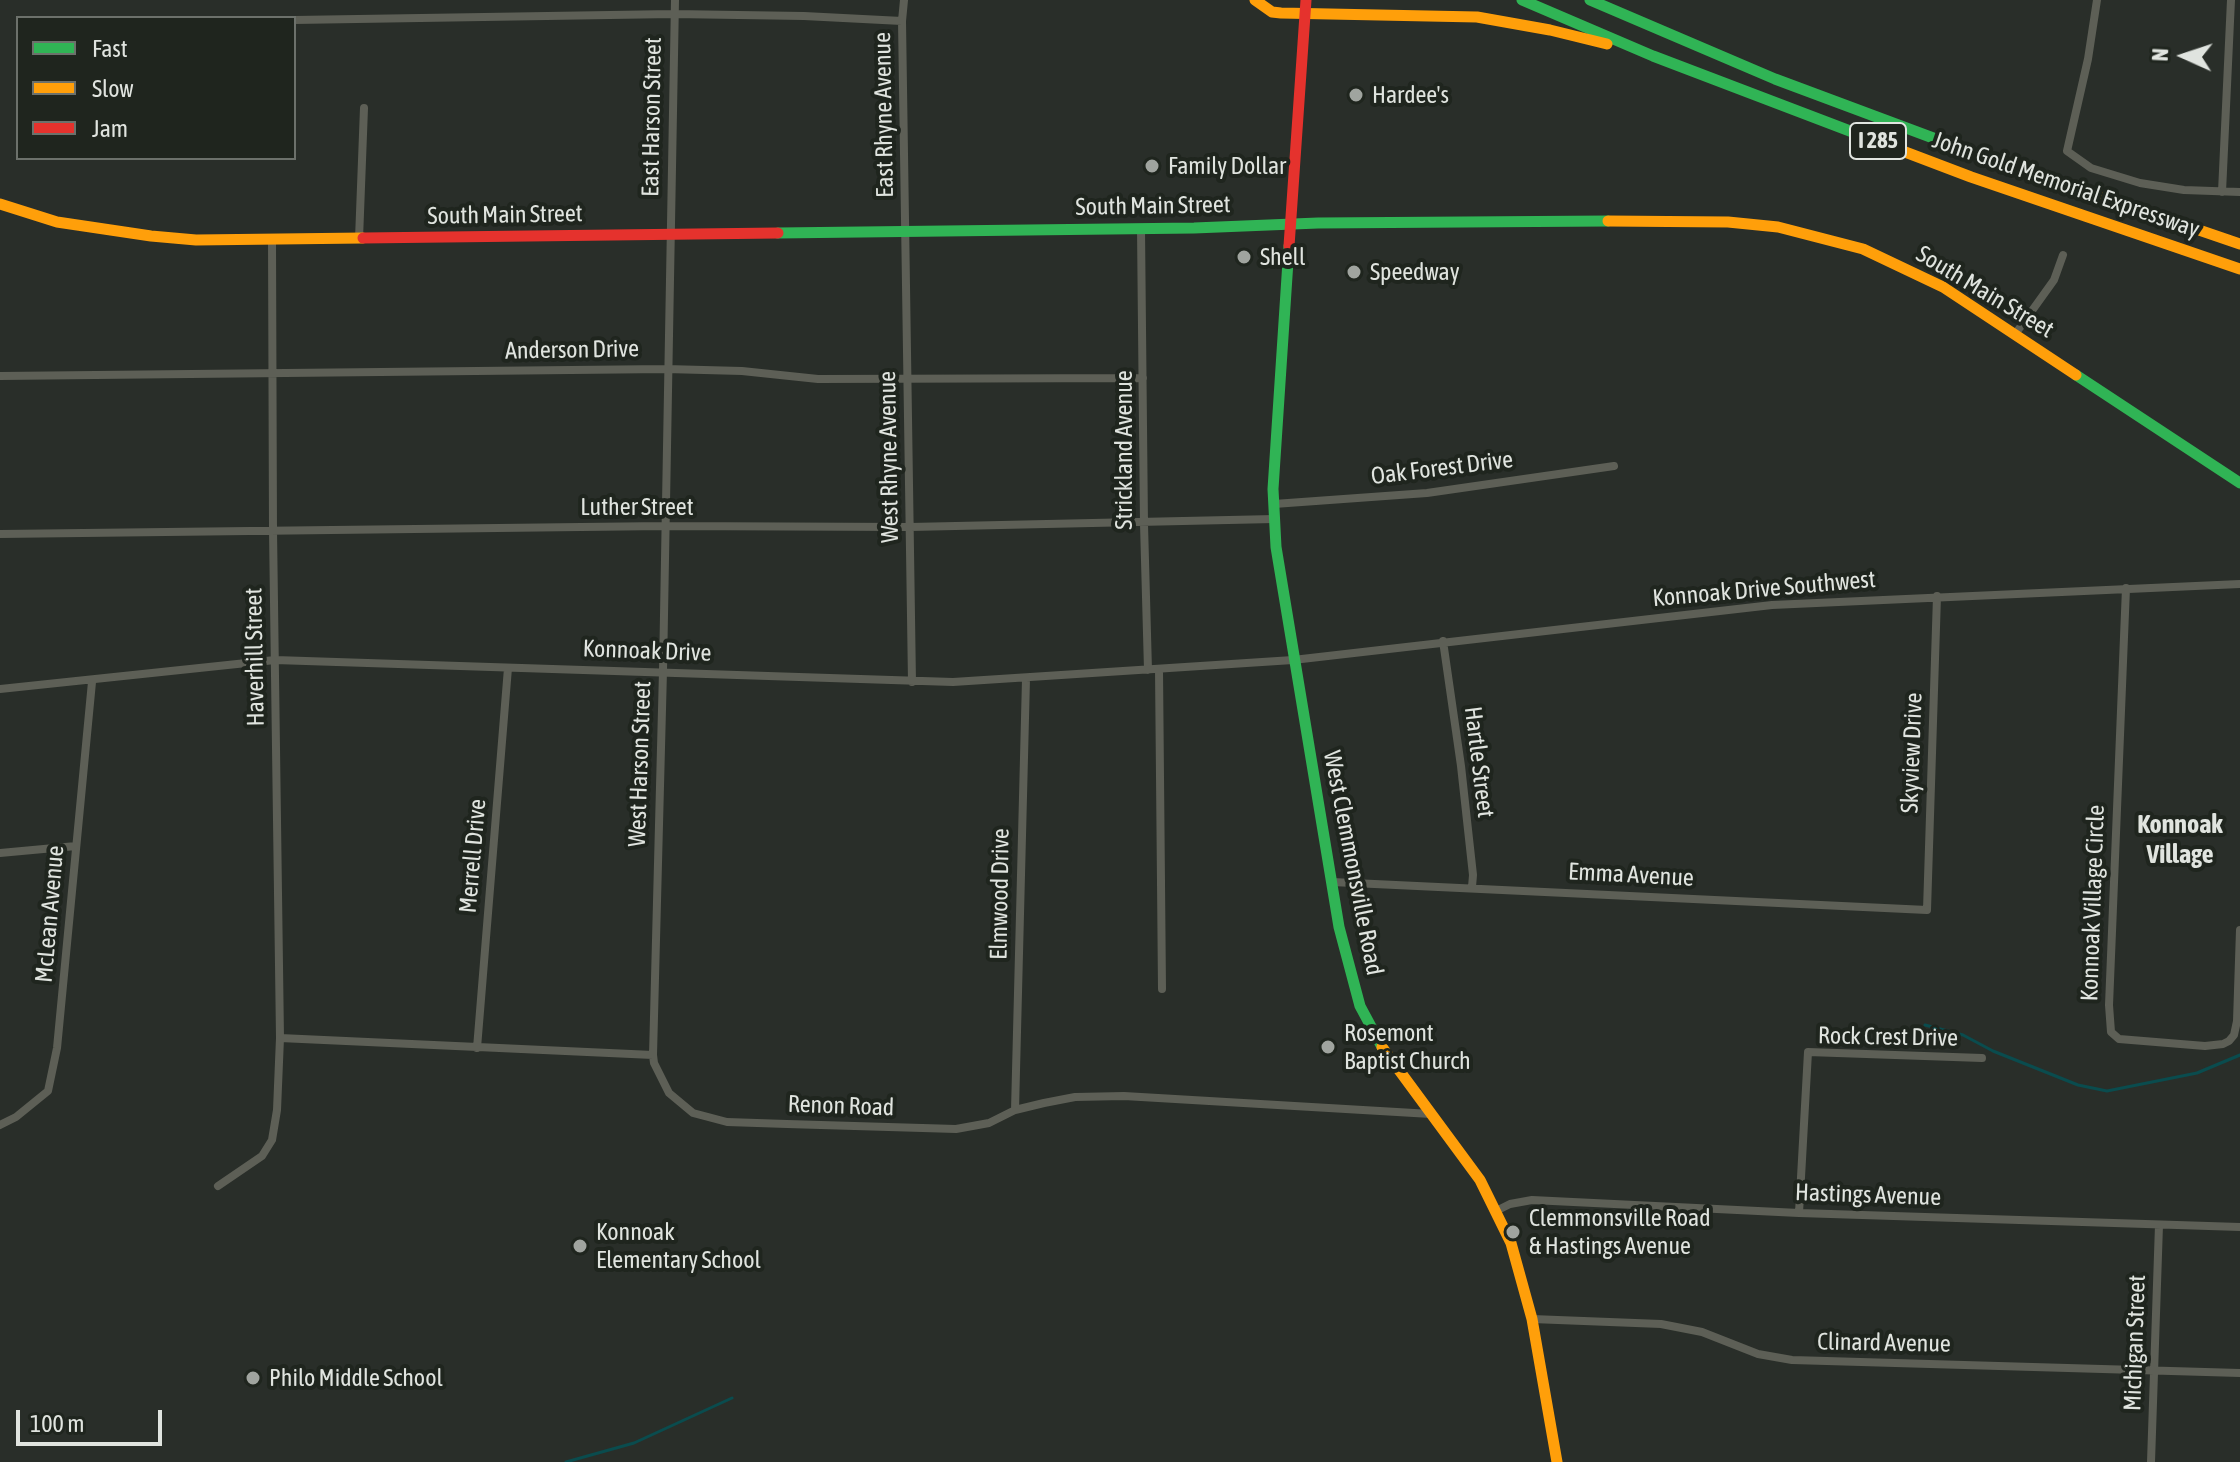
<!DOCTYPE html>
<style>
body{margin:0}
#map{position:relative;width:2240px;height:1462px;overflow:hidden;background:#292e29;font-family:"Asap Condensed",sans-serif}
canvas{display:block}
.legend{position:absolute;left:16px;top:16px;width:280px;height:144px;box-sizing:border-box;background:#1f251e;border:2px solid #6c716b;margin:0;padding:10px 14px;list-style:none;font-size:24px;color:#e0e4df}
.legend li{display:flex;align-items:center;gap:16px;height:40px}
.legend b{width:40px;border:2px solid #6c716b}
.north{position:absolute;left:2144px;top:16px;width:80px;height:80px;-webkit-text-stroke:6px #1f251e;paint-order:stroke;rotate:273deg;font-size:22px;font-weight:700;line-height:32px;text-align:center;color:#e0e4df}
.north::after{content:'';display:block;margin:auto;width:28px;height:36px;background:#e0e4df;clip-path:polygon(50% 0,100% 100%,50% 72%,0 100%)}
.scale{position:absolute;left:16px;top:1410px;width:146px;height:36px;box-sizing:border-box;border:4px solid #e0e4df;border-top:0;padding-left:10px;font-size:24px;line-height:28px;white-space:nowrap;color:#e0e4df;-webkit-text-stroke:6px #1f251e;paint-order:stroke}
</style>
<div id="map">
<canvas width="2240" height="1462"></canvas>
<ul class="legend">
<li><b style="height:10px;background:#30b455"></b>Fast</li>
<li><b style="height:10px;background:#ff9f0a"></b>Slow</li>
<li><b style="height:10px;background:#e5322d"></b>Jam</li>
</ul>
<div class="north">N</div>
<div class="scale">100 m</div>
</div>
<script>
const g = document.querySelector('canvas').getContext('2d');
g.lineJoin = 'round';
const poly = rows => new Path2D(rows.map(r => 'M' + r).join(''));
function stroke(path, color, width, dash) { g.strokeStyle = color; g.lineWidth = width; g.lineCap = dash ? 'butt' : 'round'; g.setLineDash(dash || []); g.stroke(path); }
function label(font, color, halo, rows, align = 'center') {
  g.font = font + ' "Asap Condensed",sans-serif'; g.lineWidth = 8; g.setLineDash([]); g.textBaseline = 'middle'; g.strokeStyle = halo; g.fillStyle = color; for (const [text, x, y, turn = 0] of rows) {
    g.save(); g.translate(x, y); g.rotate((+turn || 0) * Math.PI / 180); g.textAlign = isNaN(turn) ? turn : align; if (halo) g.strokeText(text, 0, 0); g.fillText(text, 0, 0); g.restore();
  }
}
const stream = poly([
 [1925,1025,1963,1035,1993,1051,2078,1085,2107,1091,2197,1073,2240,1055],
 [566,1462,634,1443,732,1398]
]);
const street = poly([
 [675,0,663,671,653,1055,654,1063,669,1093,693,1113,727,1122,787,1124,956,1129,989,1123,1015,1110,1044,1103,1075,1097,1124,1096,1431,1114],
 [904,0,902,21,912,682],
 [2097,0,2088,59,2067,151,2091,168,2140,183,2184,190,2240,192],
 [294,20,673,14,804,16,902,21],
 [2222,192,2231,0],
 [1141,229,1144,524,1148,670],
 [359,239,364,108],
 [2016,333,2054,280,2063,255],
 [0,376,666,369,742,371,818,379,1143,378],
 [1274,504,1427,493,1614,466],
 [0,534,664,526,910,527,1274,519],
 [2126,588,2109,1005,2111,1032,2119,1039,2205,1046,2223,1044,2229,1041,2234,1035,2237,1021,2240,930],
 [1443,641,1461,766,1473,875,1472,887],
 [1159,670,1162,989],
 [0,689,275,660,953,682,1293,660,1772,605,2240,584],
 [0,853,76,846],
 [1332,882,1927,910,1937,596],
 [280,1038,653,1055],
 [477,1048,508,668],
 [1015,1110,1026,679],
 [0,1125,16,1117,48,1091,57,1048,92,682],
 [218,1186,262,1156,272,1140,277,1110,280,1038,273,530,272,240],
 [1496,1211,1510,1204,1532,1200,1799,1213,2240,1227],
 [1799,1213,1808,1052,1982,1058],
 [1532,1319,1661,1324,1702,1332,1758,1354,1792,1360,2240,1373],
 [2151,1462,2159,1225]
]);
const fast = poly([
 [1522,0,1653,56,1863,136],
 [1590,0,1775,79,1968,151],
 [778,233,1194,228,1318,223,1608,221],
 [1289,246,1273,489,1276,547,1339,927,1360,1006,1382,1047],
 [2076,375,2240,483]
]);
const slow = poly([
 [1255,0,1272,12,1281,13,1477,17,1550,30,1607,44],
 [1863,136,1971,177,2240,269],
 [1968,151,2240,244],
 [0,204,57,222,151,236,196,240,363,238],
 [1608,221,1728,222,1778,227,1863,249,1943,287,2076,375],
 [1382,1047,1480,1180,1511,1243,1532,1319,1557,1462]
]);
const jam = poly([
 [363,238,778,233],
 [1289,246,1306,0]
]);
const markers = [
 [1356,95,8,"#a0a49f"],
 [1152,166,8,"#a0a49f"],
 [1244,257,8,"#a0a49f"],
 [1354,272,8,"#a0a49f"],
 [1328,1047,8,"#a0a49f"],
 [1513,1232,8,"#a0a49f"],
 [580,1246,8,"#a0a49f"],
 [253,1378,8,"#a0a49f"]
];
const shields = [
 [1878,141,56]
];
const shieldNames = [
 ["I 285",1878,141]
];
const poiNames = [
 ["Hardee's",1372,95],
 ["Family Dollar",1168,166],
 ["Shell",1260,257],
 ["Speedway",1370,272],
 ["Rosemont",1344,1033],
 ["Baptist Church",1344,1061],
 ["Clemmonsville Road",1529,1218],
 ["& Hastings Avenue",1529,1246],
 ["Konnoak",596,1232],
 ["Elementary School",596,1260],
 ["Philo Middle School",269,1378]
];
const streetNames = [
 ["East Rhyne Avenue",884,115,-91],
 ["East Harson Street",652,117,-89],
 ["John Gold Memorial Expressway",2066,185,19],
 ["South Main Street",1153,206,-1],
 ["South Main Street",505,215,-1],
 ["South Main Street",1985,292,31],
 ["Anderson Drive",572,350,-1],
 ["Strickland Avenue",1124,450,-90],
 ["West Rhyne Avenue",889,457,-91],
 ["Oak Forest Drive",1442,468,-7],
 ["Luther Street",637,507],
 ["Konnoak Drive Southwest",1764,589,-5],
 ["Konnoak Drive",647,651,2],
 ["Haverhill Street",255,657,-91],
 ["Skyview Drive",1912,753,-88],
 ["Hartle Street",1479,762,83],
 ["West Harson Street",640,764,-88],
 ["Merrell Drive",473,856,-85],
 ["West Clemmonsville Road",1353,863,79],
 ["Emma Avenue",1631,875,3],
 ["Elmwood Drive",1000,894,-89],
 ["Konnoak Village Circle",2093,903,-88],
 ["McLean Avenue",50,914,-85],
 ["Rock Crest Drive",1888,1037,1],
 ["Renon Road",841,1106,2],
 ["Hastings Avenue",1868,1195,2],
 ["Clinard Avenue",1884,1343,1],
 ["Michigan Street",2135,1343,-88]
];
const neighbourhoodNames = [
 ["Konnoak",2180,825],
 ["Village",2180,855]
];
stroke(stream, '#0a4c4e', 3);
stroke(street, '#5d5f56', 8);
stroke(fast, '#30b455', 11);
stroke(slow, '#ff9f0a', 11);
stroke(jam, '#e5322d', 11);
for (const [x, y, r, color] of markers) { const dot = new Path2D(); dot.arc(x, y, r, 0, 2 * Math.PI); g.fillStyle = color; g.fill(dot); stroke(dot, '#1f251e', 3); }
for (const [x, y, w] of shields) { const box = new Path2D(); box.roundRect(x - w / 2, y - 18, w, 36, 6); g.fillStyle = '#1f251e'; g.fill(box); stroke(box, '#e0e4df', 2); }
label('bold 22px', '#e0e4df', null, shieldNames);
label('24px', '#e0e4df', '#1f251e', poiNames, 'left');
label('24px', '#e0e4df', '#1f251e', streetNames);
label('bold 26px', '#e0e4df', '#1f251e', neighbourhoodNames);
</script>
